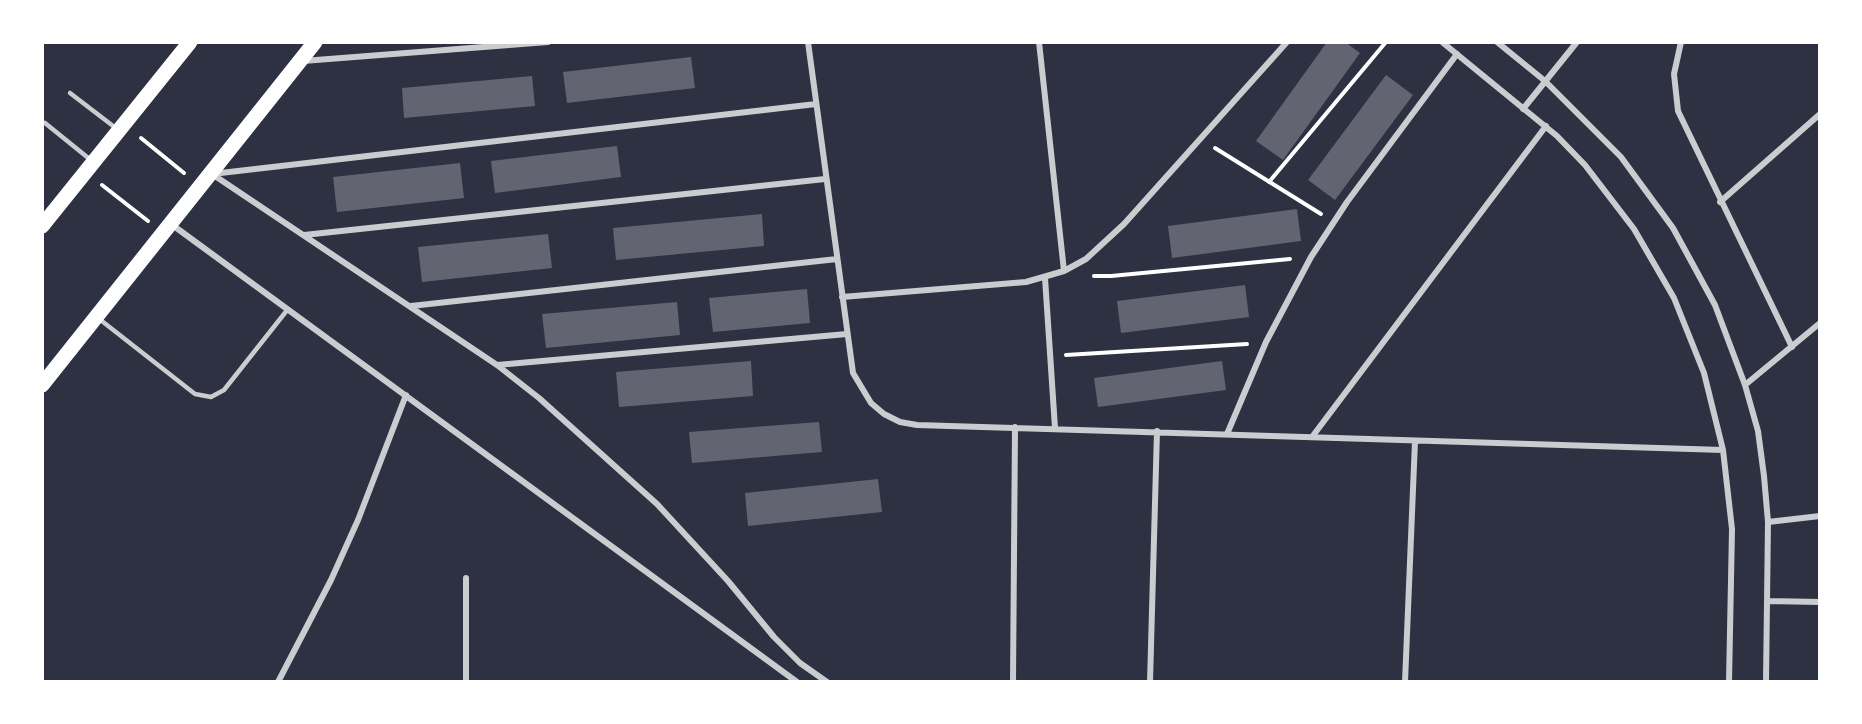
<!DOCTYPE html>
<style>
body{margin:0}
#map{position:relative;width:1862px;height:724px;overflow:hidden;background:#2d3142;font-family:"Varela Round",sans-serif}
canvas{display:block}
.frame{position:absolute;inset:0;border:44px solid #fff;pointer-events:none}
</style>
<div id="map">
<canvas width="1862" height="724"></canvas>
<div class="frame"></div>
</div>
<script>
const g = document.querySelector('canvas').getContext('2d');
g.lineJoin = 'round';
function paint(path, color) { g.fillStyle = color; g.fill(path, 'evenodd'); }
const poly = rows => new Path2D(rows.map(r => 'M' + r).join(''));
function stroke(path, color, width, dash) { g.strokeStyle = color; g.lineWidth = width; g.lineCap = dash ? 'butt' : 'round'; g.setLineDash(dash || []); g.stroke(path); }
const building = poly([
 [1327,42,1345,42,1360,53,1283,160,1256,141],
 [691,57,695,88,567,103,563,72],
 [1386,75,1413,95,1335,200,1308,180],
 [532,76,535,106,404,118,402,88],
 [617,146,621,177,495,193,491,161],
 [460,163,464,198,337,212,333,177],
 [1297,209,1301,241,1172,258,1168,226],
 [762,214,764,246,616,260,613,228],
 [548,234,552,268,422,282,418,247],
 [1245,285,1249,317,1121,333,1117,301],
 [807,289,810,323,713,332,709,298],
 [677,302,680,335,546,348,542,314],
 [751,361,753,396,619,407,616,372],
 [1222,361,1226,390,1098,407,1094,378],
 [819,422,822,452,692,463,689,432],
 [878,479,882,512,748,526,745,493]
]);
const path = poly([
 [141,138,184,173],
 [1215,148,1321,214],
 [1269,182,1386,42],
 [102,185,148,221],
 [1094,276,1111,276,1290,259],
 [1066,355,1247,344]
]);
const service = poly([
 [70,93,117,129],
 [45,123,92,161],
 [98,318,195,394,211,397,224,390,288,309]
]);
const minor = poly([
 [808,42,853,373,871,403,884,414,900,422,917,425,1723,450],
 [1039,42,1064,271],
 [1442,42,1557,136,1585,165,1634,229,1674,298,1704,373,1723,450,1732,529,1729,682],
 [1497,42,1545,81,1621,157,1673,228,1715,305,1745,385,1758,431,1764,476,1768,522,1766,682],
 [1681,42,1674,74,1678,111,1792,347],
 [303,61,548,42],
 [1523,109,1577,42],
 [212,174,497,365,539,398,657,504,728,581,774,637,800,663,827,682],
 [212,174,816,104],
 [1720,202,1820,114],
 [171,224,797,682],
 [304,235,825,179],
 [1045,278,1055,428],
 [842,297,1026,282,1064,271,1086,259,1124,224,1287,42],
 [411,306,837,259],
 [497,365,847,334],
 [1745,385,1820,323],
 [1227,434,1266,342,1311,257,1347,202,1457,54],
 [1312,437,1546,126],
 [1768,522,1820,516],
 [466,578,466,682],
 [1767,601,1820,602],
 [278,682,331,580,358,520,406,395],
 [1013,682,1015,427],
 [1150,682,1157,431],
 [1405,682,1415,441]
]);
const primary = poly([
 [42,226,190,42],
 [42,385,315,42]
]);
paint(building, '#626471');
stroke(path, '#fff', 4);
stroke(service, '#caccd0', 4.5);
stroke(minor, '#caccd0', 6);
stroke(primary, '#fff', 15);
</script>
